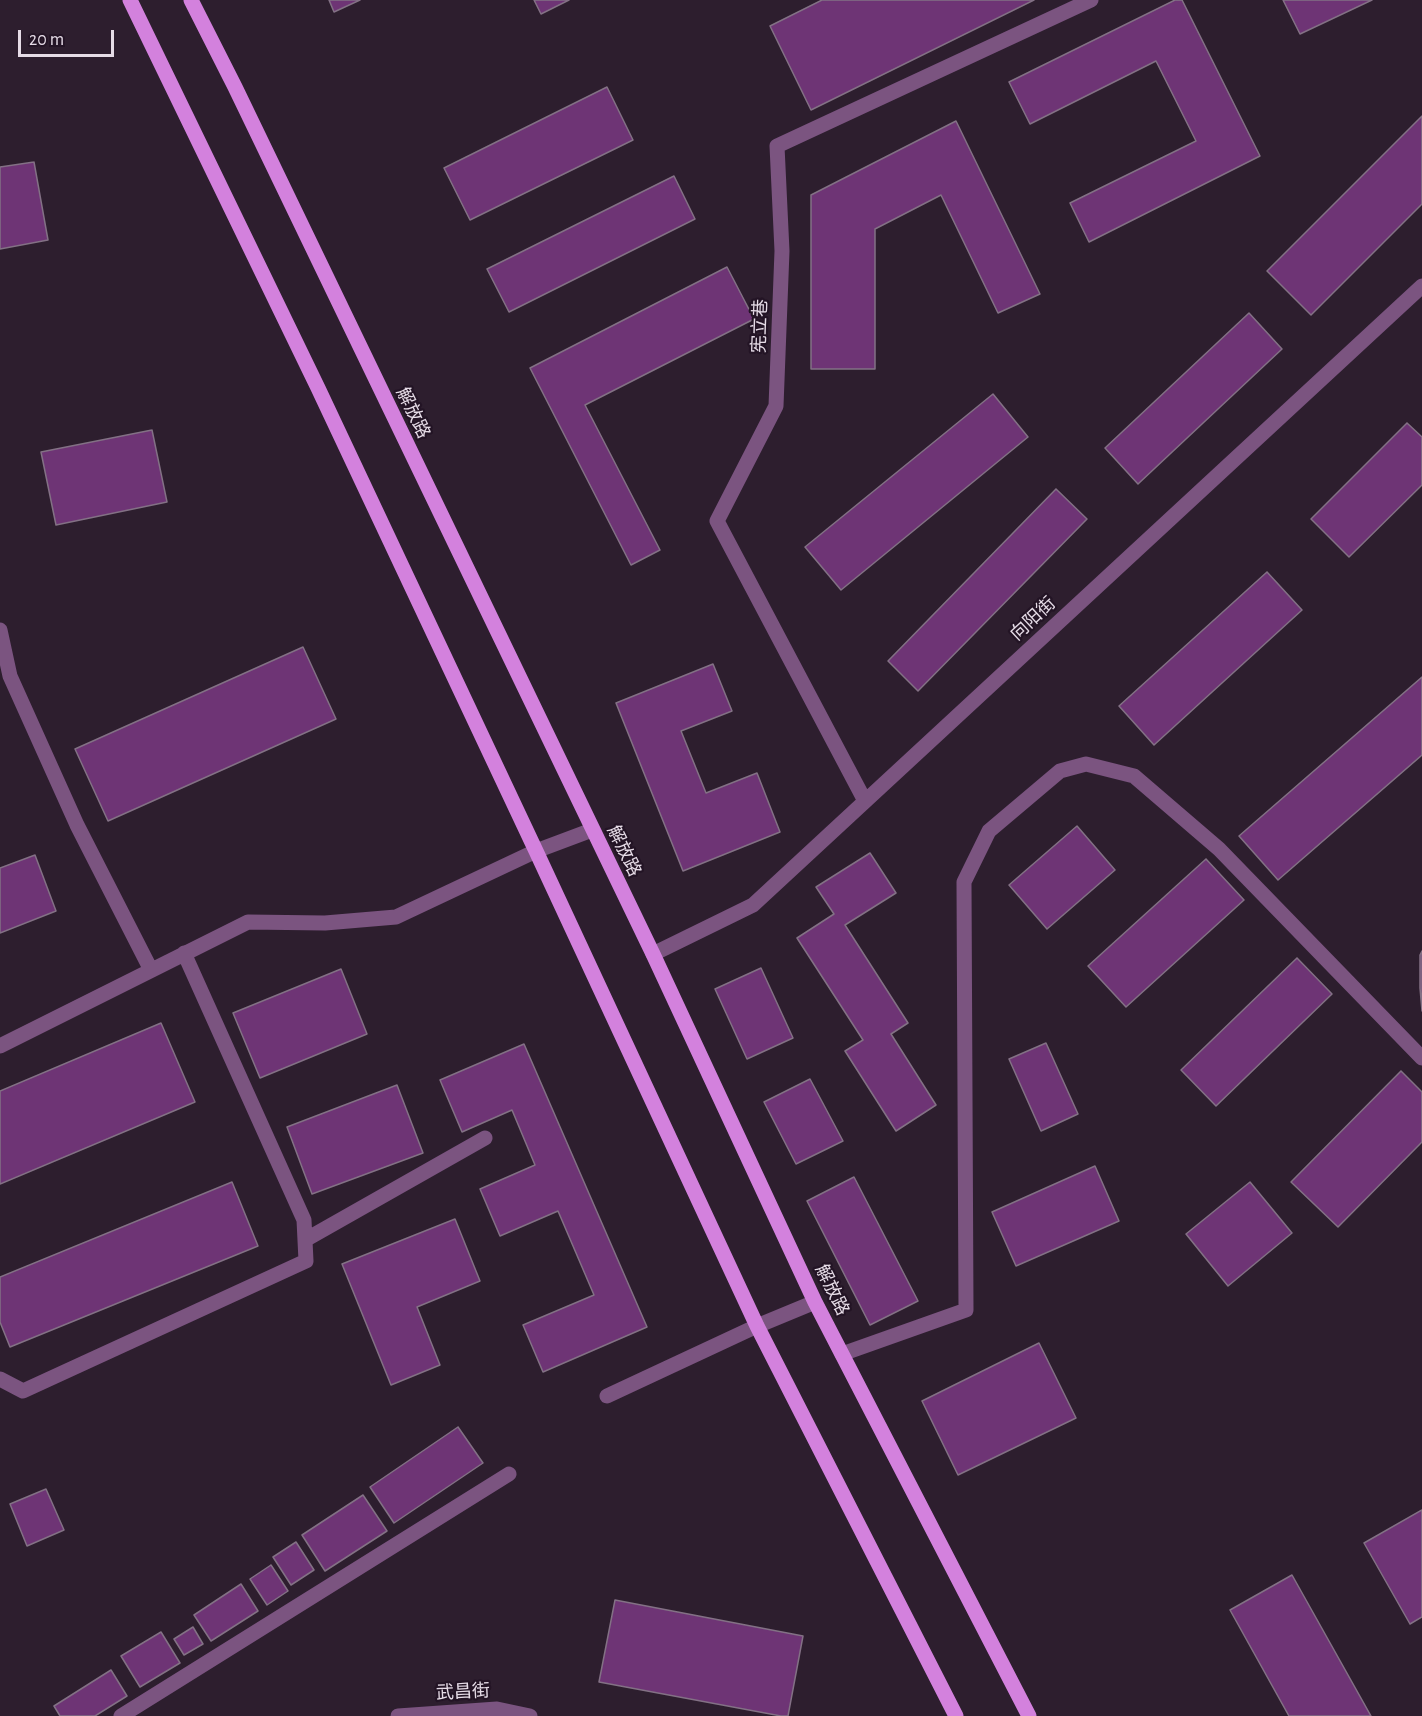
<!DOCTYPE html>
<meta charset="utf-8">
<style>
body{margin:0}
#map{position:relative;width:1422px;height:1716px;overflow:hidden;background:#2d1e2e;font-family:"Alegreya Sans",sans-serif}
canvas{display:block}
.scale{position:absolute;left:18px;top:30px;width:96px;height:27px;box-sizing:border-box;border:3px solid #e6dce7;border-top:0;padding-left:8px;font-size:18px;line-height:21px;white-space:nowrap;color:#e6dce7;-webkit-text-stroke:4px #231425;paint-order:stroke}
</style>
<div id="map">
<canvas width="1422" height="1716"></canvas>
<div class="scale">20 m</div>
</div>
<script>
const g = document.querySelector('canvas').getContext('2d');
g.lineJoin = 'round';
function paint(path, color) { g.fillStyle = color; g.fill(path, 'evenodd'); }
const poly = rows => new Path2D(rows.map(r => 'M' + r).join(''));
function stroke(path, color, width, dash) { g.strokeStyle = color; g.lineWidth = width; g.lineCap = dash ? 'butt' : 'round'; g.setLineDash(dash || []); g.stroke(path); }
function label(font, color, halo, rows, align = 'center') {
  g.font = font + ' "Alegreya Sans","Noto Sans SC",sans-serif'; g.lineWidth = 4.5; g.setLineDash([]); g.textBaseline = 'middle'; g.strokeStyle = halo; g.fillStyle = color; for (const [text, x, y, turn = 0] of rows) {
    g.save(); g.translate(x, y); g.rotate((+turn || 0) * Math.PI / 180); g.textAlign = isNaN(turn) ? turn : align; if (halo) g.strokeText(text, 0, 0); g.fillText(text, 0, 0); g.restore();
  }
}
const building = poly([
 [329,0,360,0,334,12,329,0],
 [534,0,569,0,541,14,534,0],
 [822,0,1034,0,811,110,770,26,822,0],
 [1175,0,1182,0,1260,156,1089,242,1070,203,1196,141,1156,61,1030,124,1009,82,1175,0],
 [1283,0,1372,0,1300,34,1283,0],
 [607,87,633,140,470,220,444,168,607,87],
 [1422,116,1422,204,1311,315,1267,271,1422,116],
 [956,121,1040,294,998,313,941,195,875,229,875,369,811,369,811,195,956,121],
 [34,162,48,240,0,249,0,167,34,162],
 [674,176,695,219,509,312,487,269,674,176],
 [727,267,754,319,585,405,660,550,631,565,530,368,727,267],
 [1249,313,1282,349,1138,484,1105,448,1249,313],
 [993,394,1028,437,841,590,805,547,993,394],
 [1407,423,1422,437,1422,485,1349,557,1311,519,1407,423],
 [152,430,167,502,56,525,41,452,152,430],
 [1056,489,1087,519,918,691,888,661,1056,489],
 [1267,572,1302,610,1154,745,1119,706,1267,572],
 [303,647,336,719,108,821,75,749,303,647],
 [713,664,732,711,681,731,706,793,757,773,780,832,683,871,616,703,713,664],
 [1422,677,1422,755,1278,880,1239,836,1422,677],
 [1077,826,1115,870,1047,929,1009,885,1077,826],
 [870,853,896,893,845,925,908,1023,891,1034,936,1105,896,1131,845,1051,863,1040,797,938,834,914,816,887,870,853],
 [35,855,56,911,0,933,0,868,35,855],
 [1206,859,1244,900,1126,1007,1088,966,1206,859],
 [1422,951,1422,1011,1420,988,1420,955,1422,951],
 [1297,958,1332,994,1216,1106,1181,1070,1297,958],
 [761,968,793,1038,747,1059,715,989,761,968],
 [341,969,367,1034,260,1078,233,1013,341,969],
 [161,1023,195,1102,0,1184,0,1091,161,1023],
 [1046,1043,1078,1114,1041,1131,1009,1059,1046,1043],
 [524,1044,647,1327,543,1372,523,1325,594,1295,558,1211,500,1236,480,1189,535,1165,512,1110,462,1132,440,1080,524,1044],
 [1401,1071,1422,1092,1422,1142,1338,1227,1291,1182,1401,1071],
 [810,1079,843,1141,796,1164,764,1102,810,1079],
 [397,1085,423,1153,312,1194,287,1127,397,1085],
 [1095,1166,1119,1221,1016,1266,992,1212,1095,1166],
 [854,1177,918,1301,870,1325,807,1201,854,1177],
 [232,1182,258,1246,10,1347,0,1322,0,1277,232,1182],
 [1250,1182,1292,1233,1228,1286,1186,1234,1250,1182],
 [455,1219,480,1281,417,1307,440,1365,391,1385,342,1264,455,1219],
 [1039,1343,1076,1418,958,1475,922,1401,1039,1343],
 [458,1427,483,1463,394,1523,370,1487,458,1427],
 [46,1489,64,1530,27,1546,10,1504,46,1489],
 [363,1495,387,1531,325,1571,302,1535,363,1495],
 [1422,1510,1422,1617,1410,1624,1364,1543,1422,1510],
 [296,1542,314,1570,291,1585,273,1557,296,1542],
 [271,1565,288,1591,267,1605,250,1579,271,1565],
 [1292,1575,1371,1716,1289,1716,1230,1610,1292,1575],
 [241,1584,258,1611,211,1641,194,1615,241,1584],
 [615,1600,803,1636,788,1716,781,1716,599,1682,615,1600],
 [193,1627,203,1644,184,1655,174,1639,193,1627],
 [161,1632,180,1663,140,1687,121,1656,161,1632],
 [111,1670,127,1696,95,1716,60,1716,54,1706,111,1670]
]);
const street = poly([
 [0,630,10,676,77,825,151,970],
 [865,801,717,521,776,406,782,251,777,146,1091,0],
 [653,954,753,905,1422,286],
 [0,1046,248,922,325,923,396,917,536,851,592,830],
 [305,1240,485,1138],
 [842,1354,966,1310,964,882,989,831,1060,771,1086,764,1134,776,1219,849,1422,1058],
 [0,1379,23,1391,306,1261,304,1220,184,953],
 [607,1396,757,1326,815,1302],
 [121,1716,509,1474],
 [398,1716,497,1709,530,1716]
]);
const primary = poly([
 [130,0,318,388,536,851,757,1326,956,1716],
 [191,0,235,87,653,954,815,1302,1029,1716]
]);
const streetNames = [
 ["宪立巷",760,326,-88],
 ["解放路",413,413,64],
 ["向阳街",1033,619,-43],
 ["解放路",624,851,64],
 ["解放路",832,1290,64],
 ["武昌街",463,1692,-3]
];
paint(building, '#6e3475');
stroke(building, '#837185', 1.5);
stroke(street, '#7b5480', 15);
stroke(primary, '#d381dd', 15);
label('18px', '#e6dce7', '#231425', streetNames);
</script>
